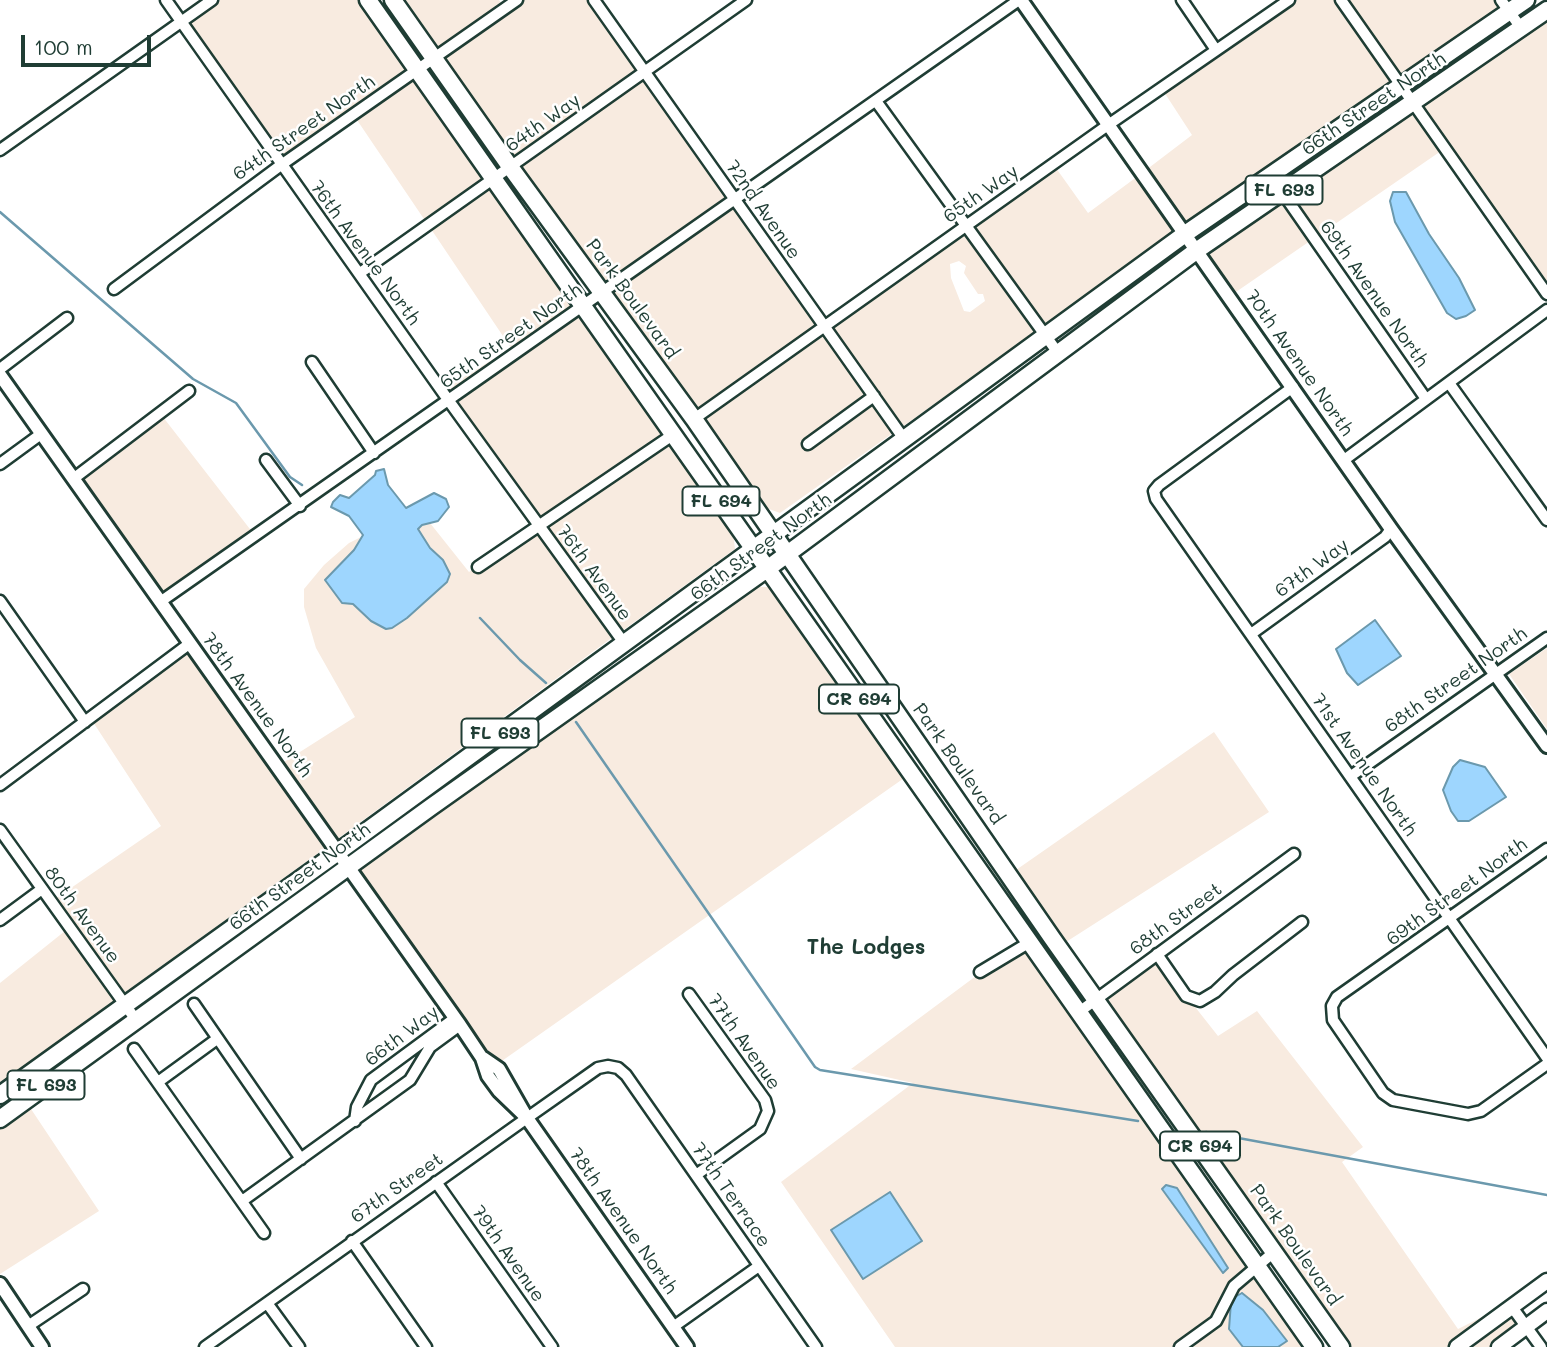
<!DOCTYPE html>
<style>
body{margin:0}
#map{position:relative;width:1547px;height:1347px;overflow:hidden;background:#fff;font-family:Mali,sans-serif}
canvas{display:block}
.scale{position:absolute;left:21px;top:35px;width:130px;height:32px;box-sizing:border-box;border:4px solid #1f3d34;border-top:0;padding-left:9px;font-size:21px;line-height:24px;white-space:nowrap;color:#1f3d34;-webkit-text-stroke:5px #fff;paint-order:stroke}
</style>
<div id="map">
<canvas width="1547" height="1347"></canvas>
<div class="scale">100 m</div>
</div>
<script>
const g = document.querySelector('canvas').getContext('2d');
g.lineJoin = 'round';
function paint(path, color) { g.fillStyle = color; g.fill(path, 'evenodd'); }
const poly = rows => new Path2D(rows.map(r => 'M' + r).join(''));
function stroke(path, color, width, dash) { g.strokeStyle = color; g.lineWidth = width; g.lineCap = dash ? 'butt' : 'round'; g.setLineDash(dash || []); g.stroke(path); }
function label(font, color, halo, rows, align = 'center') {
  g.font = font + ' Mali,sans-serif'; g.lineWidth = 5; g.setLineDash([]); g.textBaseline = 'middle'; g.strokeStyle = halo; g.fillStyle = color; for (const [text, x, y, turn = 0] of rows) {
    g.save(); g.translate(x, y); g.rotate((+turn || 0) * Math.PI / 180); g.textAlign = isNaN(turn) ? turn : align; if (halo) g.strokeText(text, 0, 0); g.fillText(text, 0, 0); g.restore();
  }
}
const built = poly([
 [220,0,359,0,408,70,283,158,188,22],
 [400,0,499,0,502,4,436,51],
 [524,0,588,0,639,72,514,160,441,58],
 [1297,0,1335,0,1392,82,1186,227,1146,170,1192,135,1164,92],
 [1347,0,1495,0,1500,7,1400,76],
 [1547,15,1547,285,1420,104],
 [413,78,485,180,426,222,357,120,324,140],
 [644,79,729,199,604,287,519,168],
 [1411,109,1441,151,1319,235,1290,193],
 [1056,168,1088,213,1138,176,1178,233,1044,326,973,227],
 [491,188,575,307,452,394,448,387,511,348,431,229],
 [1281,199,1310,241,1233,294,1204,253],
 [734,206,817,325,695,412,609,294],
 [965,232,1036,332,902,427,830,326],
 [959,261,966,266,964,273,978,294,983,294,985,301,970,312,964,311,951,278,950,264],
 [580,315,664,435,539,519,457,401],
 [822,332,867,396,802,444,807,450,872,403,893,433,780,513,761,506,700,419],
 [163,417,253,533,164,594,81,479],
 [669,442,733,533,735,549,622,631,544,526],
 [430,523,469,572,473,569,476,573,536,532,613,637,336,840,281,764,355,717,316,648,304,607,304,589,324,565,349,543,361,537,354,550,325,580,342,603,353,604,380,627,392,628,447,582,443,560,430,548,418,529,422,525],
 [750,587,773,587,907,776,499,1063,484,1052,356,869],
 [1547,648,1547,729,1509,674],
 [188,651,328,846,123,994,55,899,161,826,93,722],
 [1214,732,1269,812,1066,942,1016,870],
 [65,931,115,1000,0,1084,0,983],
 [1027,948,1249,1267,1231,1282,1213,1318,1172,1347,895,1347,781,1182,913,1083,851,1069,976,976,979,978],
 [1166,1185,1177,1188,1228,1268,1223,1273,1163,1189],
 [1155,960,1182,999,1192,1003,1218,1036,1257,1011,1363,1147,1342,1162,1458,1329,1506,1305,1449,1347,1352,1347,1105,997],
 [29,1106,99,1211,0,1274,0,1127],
 [1254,1274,1305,1347,1278,1347,1287,1341,1263,1310,1242,1293,1233,1298,1238,1288],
 [1231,1302,1229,1329,1243,1347,1187,1347],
 [1511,1313,1520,1326,1491,1347,1465,1347]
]);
const water = poly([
 [1393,192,1406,192,1429,234,1459,278,1475,310,1466,316,1456,319,1447,313,1395,222,1390,201,1393,192],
 [384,469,388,485,406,508,434,493,446,499,449,507,438,521,422,525,418,529,430,548,443,560,450,574,447,582,407,618,392,628,386,629,371,621,353,604,342,603,325,580,354,550,363,535,349,516,331,507,333,502,340,495,349,498,375,475,376,471,384,469],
 [1375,620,1401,656,1358,685,1347,673,1336,649,1375,620],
 [1460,760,1485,767,1506,797,1469,821,1458,821,1451,811,1443,790,1453,767,1460,760],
 [1166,1185,1177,1188,1228,1268,1223,1273,1162,1189,1166,1185],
 [890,1192,922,1241,863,1279,831,1230,890,1192],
 [1242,1293,1263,1310,1287,1341,1278,1347,1243,1347,1229,1329,1231,1302,1233,1298,1242,1293]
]);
const stream = poly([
 [0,212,193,379,236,403,290,477,302,485],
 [480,618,520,660,546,683],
 [576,722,815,1067,820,1070,1138,1121],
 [1206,1132,1547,1195]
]);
const minor = poly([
 [166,0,449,401,624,643],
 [594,0,904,439],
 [1182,0,1216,50],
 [1341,0,1547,294],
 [1501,0,1521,28],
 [876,101,1058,353],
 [0,150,212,0],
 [1278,170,1282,192,1426,399],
 [360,273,746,0],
 [114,289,281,165,517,0],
 [312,362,374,453],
 [0,369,67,318],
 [1449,383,1547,520],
 [1293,387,1159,485,1154,491,1156,499,1547,1058],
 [694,419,1108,125,1289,0],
 [808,444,874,396],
 [266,460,300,506],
 [1344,460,1547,310],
 [0,464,41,434],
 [73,479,189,391],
 [478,567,674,434],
 [0,601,85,722],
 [160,602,1019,0],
 [1251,634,1385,537,1391,529],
 [1351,776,1547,638],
 [0,785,189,644],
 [0,830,136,1020],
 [1547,849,1337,997,1332,1006,1333,1020,1383,1093,1393,1100,1468,1114,1481,1111,1547,1064],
 [0,920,42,889],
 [1157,954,1186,996,1200,1001,1215,992,1233,975,1302,922],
 [980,972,1030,942],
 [689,994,765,1100,768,1111,760,1129,696,1175],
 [194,1004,301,1159],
 [1079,1012,1294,854],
 [134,1049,264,1233],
 [158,1082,217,1039],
 [355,1121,357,1107,371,1080,455,1018],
 [436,1182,552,1347],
 [242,1201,410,1080,430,1047,460,1025],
 [352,1241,426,1347],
 [267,1303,299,1347],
 [1512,1307,1541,1347],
 [28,1326,83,1289],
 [673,1327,759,1266],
 [205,1347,527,1118,598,1068,608,1066,618,1068,626,1075,816,1347],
 [1180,1347,1216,1321,1234,1286,1274,1252]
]);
const tertiary = poly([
 [1021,0,1391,529,1547,746],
 [0,375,460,1025,482,1058,488,1076,499,1091,527,1118],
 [483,1058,499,1069,527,1118,687,1347],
 [0,1284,42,1347]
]);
const secondary = poly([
 [1457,1347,1547,1281],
 [1499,1347,1547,1311]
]);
const primary = poly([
 [368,0,1314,1347],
 [393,0,511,168,694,419,1052,938,1341,1347],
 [0,1095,338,852,1185,234,1526,0],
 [0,1119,431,807,767,569,1196,251,1547,10]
]);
const shields = [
 [1284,190,77],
 [721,501,77],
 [859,699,80],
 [500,733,77],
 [46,1085,77],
 [1200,1146,80]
];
const shieldNames = [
 ["FL 693",1284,190],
 ["FL 694",721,501],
 ["CR 694",859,699],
 ["FL 693",500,733],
 ["FL 693",46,1085],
 ["CR 694",1200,1146]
];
const streetNames = [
 ["66th Street North",1374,104,-34],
 ["64th Way",543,123,-35],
 ["64th Street North",304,128,-35],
 ["65th Way",981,194,-35],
 ["72nd Avenue",763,210,55],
 ["76th Avenue North",365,253,54],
 ["69th Avenue North",1374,294,55],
 ["Park Boulevard",632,299,54],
 ["65th Street North",511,336,-35],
 ["70th Avenue North",1299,363,55],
 ["66th Street North",761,547,-36],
 ["67th Way",1312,568,-36],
 ["76th Avenue",594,573,54],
 ["68th Street North",1456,680,-35],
 ["78th Avenue North",257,705,54],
 ["Park Boulevard",958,764,55],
 ["71st Avenue North",1364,765,55],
 ["66th Street North",300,877,-36],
 ["69th Street North",1457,892,-36],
 ["80th Avenue",82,915,54],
 ["68th Street",1176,919,-36],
 ["66th Way",402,1036,-37],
 ["77th Avenue",744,1042,55],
 ["67th Street",397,1188,-35],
 ["77th Terrace",731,1195,55],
 ["78th Avenue North",623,1221,55],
 ["Park Boulevard",1295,1245,55],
 ["79th Avenue",508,1254,55]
];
const neighbourhoodNames = [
 ["The Lodges",866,948]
];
paint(built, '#f8ebe0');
paint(water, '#9ed6fe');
stroke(water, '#6b99ad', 2);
stroke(stream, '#6b99ad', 2.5);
stroke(minor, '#1f3d34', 15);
stroke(tertiary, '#1f3d34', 18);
stroke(secondary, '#1f3d34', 19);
stroke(primary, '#1f3d34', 21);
stroke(minor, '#fff', 10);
stroke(tertiary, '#fff', 12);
stroke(secondary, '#fff', 14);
stroke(primary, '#fff', 16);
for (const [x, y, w] of shields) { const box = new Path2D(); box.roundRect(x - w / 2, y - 14.5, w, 29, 5); g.fillStyle = '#fff'; g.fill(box); stroke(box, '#1f3d34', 2); }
label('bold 18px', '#1f3d34', null, shieldNames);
label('19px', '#1f3d34', '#fff', streetNames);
label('bold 21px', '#1f3d34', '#fff', neighbourhoodNames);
</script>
